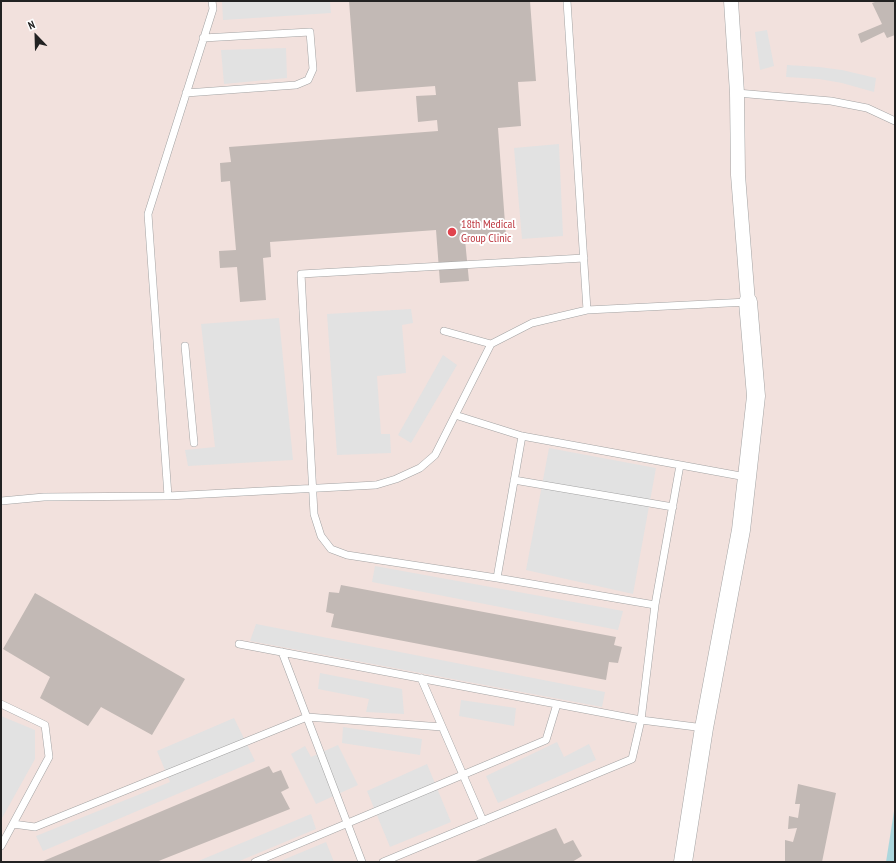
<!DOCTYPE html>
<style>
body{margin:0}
#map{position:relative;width:896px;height:863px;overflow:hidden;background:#f1eee9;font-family:"PT Sans Narrow",sans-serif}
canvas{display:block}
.frame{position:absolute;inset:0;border:2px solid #222;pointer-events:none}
.north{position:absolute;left:16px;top:16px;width:40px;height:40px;-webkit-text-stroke:3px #fff;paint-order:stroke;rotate:337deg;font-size:11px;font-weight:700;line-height:16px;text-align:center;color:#222}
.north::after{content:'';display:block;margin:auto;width:14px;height:18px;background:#222;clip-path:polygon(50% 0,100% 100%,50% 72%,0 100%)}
</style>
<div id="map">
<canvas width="896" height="863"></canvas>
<div class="frame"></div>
<div class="north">N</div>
</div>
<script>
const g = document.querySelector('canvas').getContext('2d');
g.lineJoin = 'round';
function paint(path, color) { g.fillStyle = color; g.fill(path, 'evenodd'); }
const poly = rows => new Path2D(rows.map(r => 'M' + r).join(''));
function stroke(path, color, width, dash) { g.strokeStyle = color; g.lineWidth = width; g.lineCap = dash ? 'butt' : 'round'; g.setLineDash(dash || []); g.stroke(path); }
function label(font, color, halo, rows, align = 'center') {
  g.font = font + ' "PT Sans Narrow",sans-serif'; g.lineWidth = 4; g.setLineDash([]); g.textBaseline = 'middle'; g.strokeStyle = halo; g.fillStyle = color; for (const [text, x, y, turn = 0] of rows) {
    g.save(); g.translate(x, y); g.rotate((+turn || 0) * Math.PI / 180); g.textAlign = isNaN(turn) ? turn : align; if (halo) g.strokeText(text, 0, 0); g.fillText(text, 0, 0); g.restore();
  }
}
const military = poly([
 [1,1,895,1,895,862,1,862]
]);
const parking = poly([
 [222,1,330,1,331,13,223,20],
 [767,30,774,66,760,70,755,32],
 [286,48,287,78,224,84,221,50],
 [787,65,819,67,842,70,876,78,874,92,842,83,819,79,786,77],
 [559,144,563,236,522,239,514,148],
 [411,309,413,323,402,325,406,373,377,376,381,434,390,434,391,453,337,455,327,314],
 [279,318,293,460,188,466,185,450,215,447,201,324],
 [443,355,457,365,411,443,398,435],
 [549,448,656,468,633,594,526,570],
 [375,566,623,611,618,630,372,582],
 [256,624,605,692,602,707,250,641],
 [320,673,402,689,404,714,366,712,369,699,318,689],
 [461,700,516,708,514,726,459,716],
 [1,716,35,730,35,759,1,820],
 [234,718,255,761,43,851,36,836,170,782,157,751],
 [343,727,422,739,420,755,342,743],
 [557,742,564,757,589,744,596,760,498,803,486,776],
 [338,745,358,785,316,804,291,754,305,746,311,757],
 [427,764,451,822,390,847,367,791],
 [311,814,316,829,237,862,196,862],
 [326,842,334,862,278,862]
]);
const water = poly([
 [895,805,895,862,886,862]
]);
const building = poly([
 [349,1,530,1,536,81,518,82,521,126,498,128,506,237,465,240,469,281,440,283,436,230,270,242,271,257,263,258,266,300,240,302,237,267,220,268,219,251,236,250,230,181,221,182,220,163,231,162,229,147,438,131,437,120,418,122,416,96,436,95,435,86,356,92],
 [878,1,895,1,895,35,887,38,884,32,861,43,858,34,882,24,872,3],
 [341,585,616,637,614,645,622,647,618,663,609,662,606,680,331,627,334,614,326,612,329,592,339,593],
 [35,593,185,679,152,735,101,707,88,726,40,698,50,677,3,649],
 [269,766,273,773,281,770,289,788,281,792,290,809,156,862,41,862],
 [798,784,836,793,822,862,785,862,785,840,793,842,797,828,788,829,789,816,798,818,800,804,795,804],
 [556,828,564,844,573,840,582,856,572,862,473,862]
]);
const service = poly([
 [567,1,587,310],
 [186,93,296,85,308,80,313,69,310,32,203,38],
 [737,93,831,101,867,108,895,121],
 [584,258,301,274,314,514,321,536,331,549,347,555,497,578,655,605],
 [444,331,491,344],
 [185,346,194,443],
 [455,415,522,436,746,477],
 [514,480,673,507],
 [168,496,148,214,213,9,212,1],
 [1,501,44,497,168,496,376,485,396,479,420,468,435,455,491,344,532,323,587,310,748,302],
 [497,578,522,436],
 [239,644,641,720,704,728],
 [282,652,362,862],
 [421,678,483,821],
 [1,704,45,725,49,757,1,846],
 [13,824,35,827,307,717,442,727],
 [255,862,546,740,557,704],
 [383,862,632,759,641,720,655,605,680,465]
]);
const minor = poly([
 [731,1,737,93,738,175,748,302]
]);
const tertiary = poly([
 [683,862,704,728,741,530,747,477,756,396,748,302]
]);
const markers = [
 [452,232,5,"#e0444e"]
];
const healthNames = [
 ["18th Medical",461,225],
 ["Group Clinic",461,239]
];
paint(military, '#f2e1dd');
paint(parking, '#e2e2e2');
paint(water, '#acd7dd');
paint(building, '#c2b9b5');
stroke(service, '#a3a3a3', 8);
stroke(minor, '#a3a3a3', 15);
stroke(tertiary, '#a3a3a3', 19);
stroke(service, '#fff', 7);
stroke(minor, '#fff', 14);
stroke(tertiary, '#fff', 18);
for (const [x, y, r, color] of markers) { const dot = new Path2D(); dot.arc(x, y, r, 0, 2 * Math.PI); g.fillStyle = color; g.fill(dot); stroke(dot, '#fff', 1.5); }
label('12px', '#be3a42', '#fff', healthNames, 'left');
</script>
